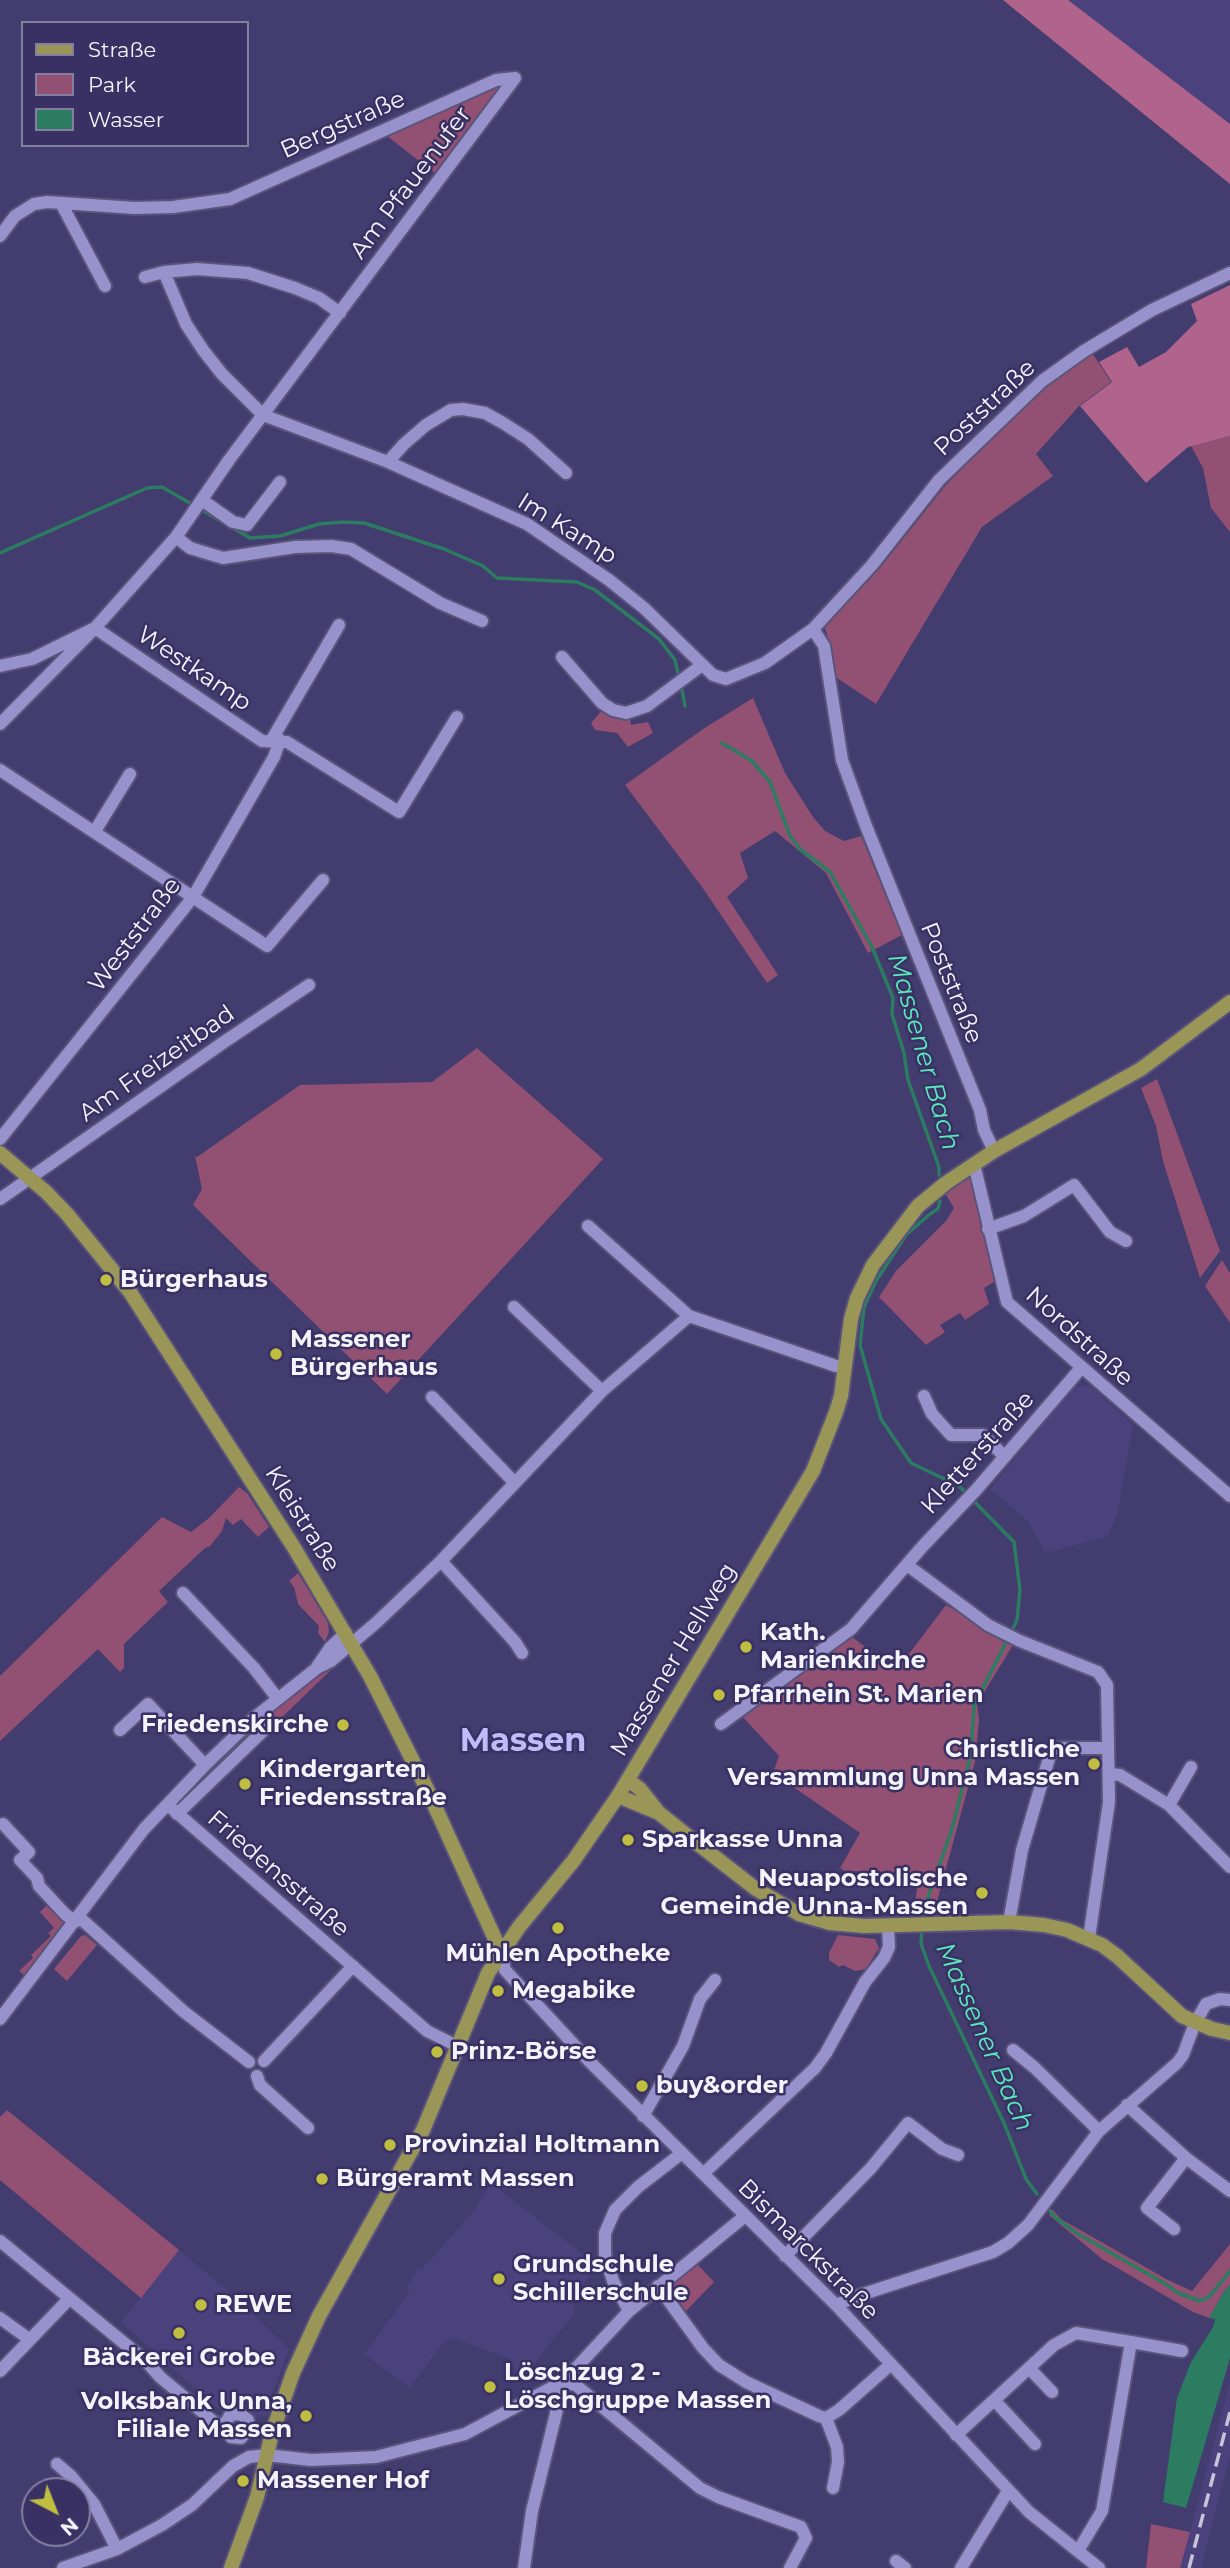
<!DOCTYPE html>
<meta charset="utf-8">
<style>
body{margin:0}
#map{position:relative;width:1230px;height:2568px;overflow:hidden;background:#433c6f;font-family:Montserrat,sans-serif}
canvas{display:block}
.legend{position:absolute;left:21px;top:21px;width:228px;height:126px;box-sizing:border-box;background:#393164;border:2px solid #847fa0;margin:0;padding:9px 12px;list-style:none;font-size:21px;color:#f4f3fa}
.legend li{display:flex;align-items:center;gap:14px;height:35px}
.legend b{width:35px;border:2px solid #847fa0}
.north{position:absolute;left:21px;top:2477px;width:70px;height:70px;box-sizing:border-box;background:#393164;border:2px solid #847fa0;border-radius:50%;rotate:138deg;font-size:19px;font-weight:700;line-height:28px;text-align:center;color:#f4f3fa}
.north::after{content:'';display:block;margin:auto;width:24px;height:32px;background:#c0be41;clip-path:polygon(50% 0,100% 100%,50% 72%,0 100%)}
</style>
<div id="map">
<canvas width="1230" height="2568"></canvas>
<ul class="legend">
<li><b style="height:9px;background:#9a9658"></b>Straße</li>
<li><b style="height:19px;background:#925072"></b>Park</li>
<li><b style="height:19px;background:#2c7c62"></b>Wasser</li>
</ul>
<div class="north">N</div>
</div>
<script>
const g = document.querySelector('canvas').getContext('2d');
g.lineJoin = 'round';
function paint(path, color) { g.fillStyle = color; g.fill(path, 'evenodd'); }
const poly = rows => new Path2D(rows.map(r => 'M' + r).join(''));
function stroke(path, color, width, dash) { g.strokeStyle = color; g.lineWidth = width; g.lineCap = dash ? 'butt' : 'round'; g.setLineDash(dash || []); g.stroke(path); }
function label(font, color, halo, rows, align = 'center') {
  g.font = font + ' Montserrat,sans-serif'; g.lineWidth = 5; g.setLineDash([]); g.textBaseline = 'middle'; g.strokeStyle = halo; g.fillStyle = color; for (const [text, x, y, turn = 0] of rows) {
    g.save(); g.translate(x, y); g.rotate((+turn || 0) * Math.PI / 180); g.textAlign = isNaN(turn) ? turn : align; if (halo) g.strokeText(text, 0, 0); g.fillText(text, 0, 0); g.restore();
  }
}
const built = poly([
 [1064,0,1230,0,1230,125],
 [1089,1385,1133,1425,1117,1515,1107,1537,1045,1553,1029,1522,990,1489,1068,1394,1076,1387],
 [491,2183,598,2266,572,2297,575,2313,526,2374,519,2377,510,2359,454,2338,443,2343,410,2388,364,2354,409,2293,406,2288,418,2268,423,2268,472,2213],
 [179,2250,237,2299,289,2349,269,2401,267,2416,254,2418,238,2406,222,2410,215,2406,121,2322],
 [1230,2383,1230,2456,1201,2568,1180,2568]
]);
const green = poly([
 [497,84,500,88,498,96,437,175,387,136],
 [1091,351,1111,382,1079,406,1036,454,1053,476,982,527,876,704,834,676,833,654,825,628,829,618,879,569,946,485,1026,401],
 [1230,436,1230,532,1211,508,1203,468,1191,446],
 [753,698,785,773,813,817,825,831,844,841,861,836,902,935,868,953,826,873,775,831,740,853,748,878,727,897,778,975,767,983,702,887,625,785,703,729],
 [602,710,630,718,631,725,648,722,653,733,628,747,617,733,595,730,591,723],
 [477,1048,603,1159,387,1394,193,1205,202,1189,195,1156,197,1157,300,1085,432,1082],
 [1157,1079,1220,1251,1200,1278,1163,1161,1156,1126,1141,1088],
 [965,1178,972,1179,997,1280,984,1288,989,1304,965,1320,960,1313,940,1325,945,1332,926,1345,879,1297,896,1271,946,1221,954,1208,945,1193],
 [1222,1260,1230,1273,1230,1323,1205,1286],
 [239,1487,247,1493,269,1527,258,1537,241,1519,233,1525,226,1518,222,1531,210,1546,205,1548,159,1591,168,1602,124,1644,124,1668,120,1672,98,1649,0,1741,0,1676,162,1517,191,1532,209,1518],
 [298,1573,328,1623,329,1632,325,1642,318,1633,319,1626,298,1604,294,1587,289,1581],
 [946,1605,1013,1645,977,1704,979,1720,975,1762,935,1909,914,1910,919,1873,845,1871,840,1868,860,1833,773,1773,779,1756,741,1715,851,1636,896,1671],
 [340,1658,342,1662,334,1667,273,1726,267,1728,261,1719],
 [47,1905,50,1905,63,1918,63,1924,24,1975,19,1971,33,1958,31,1955,51,1936,48,1933,54,1928,40,1912],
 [85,1935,97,1945,67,1981,54,1969,81,1936],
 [838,1935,875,1939,879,1948,866,1969,855,1971,843,1965,839,1967,829,1960,829,1953],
 [7,2110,179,2250,141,2298,0,2180,0,2117],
 [1052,2209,1061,2219,1168,2280,1192,2291,1230,2244,1230,2285,1225,2290,1209,2318,1193,2312,1102,2259,1049,2215],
 [698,2265,714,2282,686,2311,672,2291,674,2284],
 [1151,2524,1190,2532,1180,2568,1146,2568]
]);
const forest = poly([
 [1003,0,1068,0,1230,124,1230,184],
 [1230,285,1230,436,1188,447,1146,483,1080,406,1112,382,1099,362,1127,347,1139,367,1166,352,1197,321,1191,304]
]);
const water = poly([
 [1230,2285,1230,2358,1186,2508,1163,2502,1177,2398,1191,2362,1213,2327,1215,2319,1209,2318,1225,2290]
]);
const stream = poly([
 [233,528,250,538,280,536,319,524,343,522,364,523,444,549,483,566,497,578,577,582,595,590,659,639,675,660,679,678],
 [0,553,147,488,162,487,226,524],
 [681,685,685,706],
 [722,743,752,761,770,782,790,836,800,849,830,872,872,947,893,998,892,1014,904,1053,908,1080,939,1167,939,1175],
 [940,1201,938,1209,930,1214,906,1235,876,1281,864,1307,860,1345,881,1419,911,1463,959,1486,1014,1542,1020,1590,1017,1620,1011,1633],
 [923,1921,925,1906,952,1829,971,1754,974,1706,1007,1640],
 [922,1929,921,1944,929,1966,1004,2123,1026,2179,1037,2194],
 [1049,2210,1056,2218,1078,2234,1169,2286,1176,2292,1200,2301,1209,2297,1230,2271]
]);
const minor = poly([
 [61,203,105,286],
 [0,236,15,216,34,204,47,202,135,208,173,207,230,199,496,80,515,78],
 [145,277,164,272],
 [340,313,319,298,295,288,248,273,197,269,164,272,186,324,203,350,222,374,263,415,388,462,527,524,609,580,644,608,713,675,726,679,765,663,813,629,872,565,939,480,1042,381,1084,351,1152,310,1230,273],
 [388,462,404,444,426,425,451,410,463,409,485,413,503,423,528,439,566,473],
 [202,500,233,522,247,525,280,482],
 [176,537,190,548,223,558,295,547,331,546,351,549,440,603,482,621],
 [813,629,824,646,842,760,866,826,980,1110,984,1130,994,1151],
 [562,657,602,703,613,710,626,713,647,706,702,665],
 [0,666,32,659,95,628,262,741,287,742,399,812,457,717],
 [0,724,95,628,176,537,229,460,515,78],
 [271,741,339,625],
 [0,770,267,946,323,880],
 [95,831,130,774],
 [0,1139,193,897,274,757,280,740],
 [974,1164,1007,1302,1230,1496],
 [0,1199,224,1042,309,985],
 [588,1226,689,1316],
 [988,1229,1024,1216,1074,1185,1110,1232,1126,1241],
 [514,1307,602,1391],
 [924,1396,932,1414,951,1435,983,1435,1004,1456],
 [432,1397,514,1482],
 [441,1561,515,1642,522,1653],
 [907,1565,988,1625,1020,1641,1098,1672,1107,1685,1109,1802,1089,1938],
 [183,1593,254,1668,278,1699],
 [317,1667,330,1648,346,1633],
 [721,1724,851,1629,922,1547,976,1490,1081,1368],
 [120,1730,148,1704,205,1765],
 [1109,1774,1120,1775,1169,1805,1230,1867],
 [168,1805,427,2031,457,2046],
 [1169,1805,1191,1767],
 [177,1814,263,1731,254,1718],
 [3,1824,29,1852,20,1860,37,1878,39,1886,65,1914,75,1922],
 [79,1917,183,2011,249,2062],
 [1009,1922,1022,1850,1052,1748,1108,1748],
 [501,1952,505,1970,590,2062,836,2305,1029,2512,1099,2568],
 [0,2019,144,1829,205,1765,254,1718,317,1668,331,1661,377,1622,441,1561,602,1391,689,1316,836,1366],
 [1013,2050,1035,2068,1099,2131],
 [264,2061,353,1966],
 [257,2076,260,2085,308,2128],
 [1127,2105,1186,2158,1230,2191],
 [643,2116,683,2046,700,1999,715,1980],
 [703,2174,815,2068,826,2053,865,1982,884,1958,889,1947,888,1926],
 [1174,2229,1147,2208,1186,2158],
 [0,2241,147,2362,160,2377,201,2411,214,2422,224,2426,231,2437,241,2438,249,2428,248,2420,240,2414,230,2415,224,2426],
 [785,2256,871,2168,908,2123,942,2149,958,2155],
 [658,2286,703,2348,719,2365,746,2382,819,2416,826,2418,839,2410,890,2365],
 [836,2305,857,2296,993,2252,1008,2243,1028,2225,1099,2131,1177,2063,1183,2055,1195,2023,1206,2004,1220,1999,1230,2000],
 [629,2311,613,2281,605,2255,605,2233,615,2210,638,2187,682,2153],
 [0,2318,29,2339],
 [1131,2342,1182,2351],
 [1029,2368,1052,2392],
 [0,2371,69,2299],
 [564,2381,577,2386,700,2488,718,2497,801,2527,806,2538,790,2568],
 [994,2400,1035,2444],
 [826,2418,837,2447,838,2462,833,2488],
 [956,2435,1054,2345,1076,2333,1131,2342,1102,2511,1078,2551],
 [57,2464,71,2476,94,2504,117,2549],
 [896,2561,905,2568],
 [63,2568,117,2549,162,2525,192,2505,233,2466,249,2457,267,2455,311,2460,376,2457,465,2434,564,2381,629,2311,745,2216],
 [524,2568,532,2511,564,2381],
 [961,2568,1008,2491]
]);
const major = poly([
 [0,1153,46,1192,67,1214,130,1292,293,1546,370,1676,427,1789,501,1952],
 [628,1780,640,1789,659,1813,689,1837,756,1889,799,1914,830,1923,864,1926,1009,1922,1044,1925,1067,1930,1102,1945,1117,1956,1182,2016,1212,2029,1230,2033],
 [618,1796,659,1813],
 [231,2568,257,2497,272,2433,293,2373,319,2316,423,2130,488,1973,519,1927,574,1860,618,1796,813,1471,836,1412,841,1396,851,1319,857,1298,873,1265,918,1206,946,1183,994,1151,1141,1069,1230,1002]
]);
const rail = poly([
 [1189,2568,1230,2412]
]);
const markers = [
 [106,1280,7,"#c0be41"],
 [276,1354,7,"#c0be41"],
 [746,1647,7,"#c0be41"],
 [719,1695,7,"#c0be41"],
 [343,1725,7,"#c0be41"],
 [1094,1764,7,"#c0be41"],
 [245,1784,7,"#c0be41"],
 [628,1840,7,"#c0be41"],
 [982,1893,7,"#c0be41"],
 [558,1928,7,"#c0be41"],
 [498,1991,7,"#c0be41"],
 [437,2052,7,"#c0be41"],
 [642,2086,7,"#c0be41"],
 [390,2145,7,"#c0be41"],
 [322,2179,7,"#c0be41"],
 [499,2279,7,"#c0be41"],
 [201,2305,7,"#c0be41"],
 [179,2333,7,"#c0be41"],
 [490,2387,7,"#c0be41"],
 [306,2416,7,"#c0be41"],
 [243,2481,7,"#c0be41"]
];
const streetNames = [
 ["Bergstraße",343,125,-24],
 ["Am Pfauenufer",411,183,-53],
 ["Poststraße",985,408,-43],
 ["Im Kamp",567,529,32],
 ["Westkamp",194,669,34],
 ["Weststraße",135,935,-53],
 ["Poststraße",951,983,68],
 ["Am Freizeitbad",157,1064,-35],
 ["Nordstraße",1079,1337,42],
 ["Kletterstraße",978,1453,-48],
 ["Kleistraße",302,1519,58],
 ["Massener Hellweg",674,1660,-59],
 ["Friedensstraße",278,1874,41],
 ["Bismarckstraße",808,2250,45]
];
const poiNames = [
 ["Bürgerhaus",120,1280],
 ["Massener",290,1340],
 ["Bürgerhaus",290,1368],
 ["Kath.",760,1633],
 ["Marienkirche",760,1661],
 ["Pfarrhein St. Marien",733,1695],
 ["Friedenskirche",329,1725,"right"],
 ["Christliche",1080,1750,"right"],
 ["Versammlung Unna Massen",1080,1778,"right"],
 ["Kindergarten",259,1770],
 ["Friedensstraße",259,1798],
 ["Sparkasse Unna",642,1840],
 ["Neuapostolische",968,1879,"right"],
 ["Gemeinde Unna-Massen",968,1907,"right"],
 ["Mühlen Apotheke",558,1954,"center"],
 ["Megabike",512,1991],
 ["Prinz-Börse",451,2052],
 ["buy&order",656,2086],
 ["Provinzial Holtmann",404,2145],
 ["Bürgeramt Massen",336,2179],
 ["Grundschule",513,2265],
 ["Schillerschule",513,2293],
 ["REWE",215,2305],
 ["Bäckerei Grobe",179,2358,"center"],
 ["Löschzug 2 -",504,2373],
 ["Löschgruppe Massen",504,2401],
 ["Volksbank Unna,",292,2402,"right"],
 ["Filiale Massen",292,2430,"right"],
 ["Massener Hof",257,2481]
];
const waterNames = [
 ["Massener Bach",923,1052,74],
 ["Massener Bach",984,2037,66]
];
const districtNames = [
 ["Massen",523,1742]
];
paint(built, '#4b427d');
paint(green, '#925072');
paint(forest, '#b0638b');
paint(water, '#2c7c62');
stroke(stream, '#2c7c62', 3.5);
stroke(minor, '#5b547a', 16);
stroke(major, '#5b547a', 18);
stroke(minor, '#9792cc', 12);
stroke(major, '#9a9658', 14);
stroke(rail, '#c7c4d7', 3.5, [14, 7]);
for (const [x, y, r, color] of markers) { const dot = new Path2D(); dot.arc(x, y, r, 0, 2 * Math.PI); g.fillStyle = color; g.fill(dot); stroke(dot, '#393164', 2.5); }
label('24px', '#f4f3fa', '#393164', streetNames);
label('bold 24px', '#f4f3fa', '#393164', poiNames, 'left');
label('italic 26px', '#59e9bb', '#393164', waterNames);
label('bold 32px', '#c1bcf9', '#393164', districtNames);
</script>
